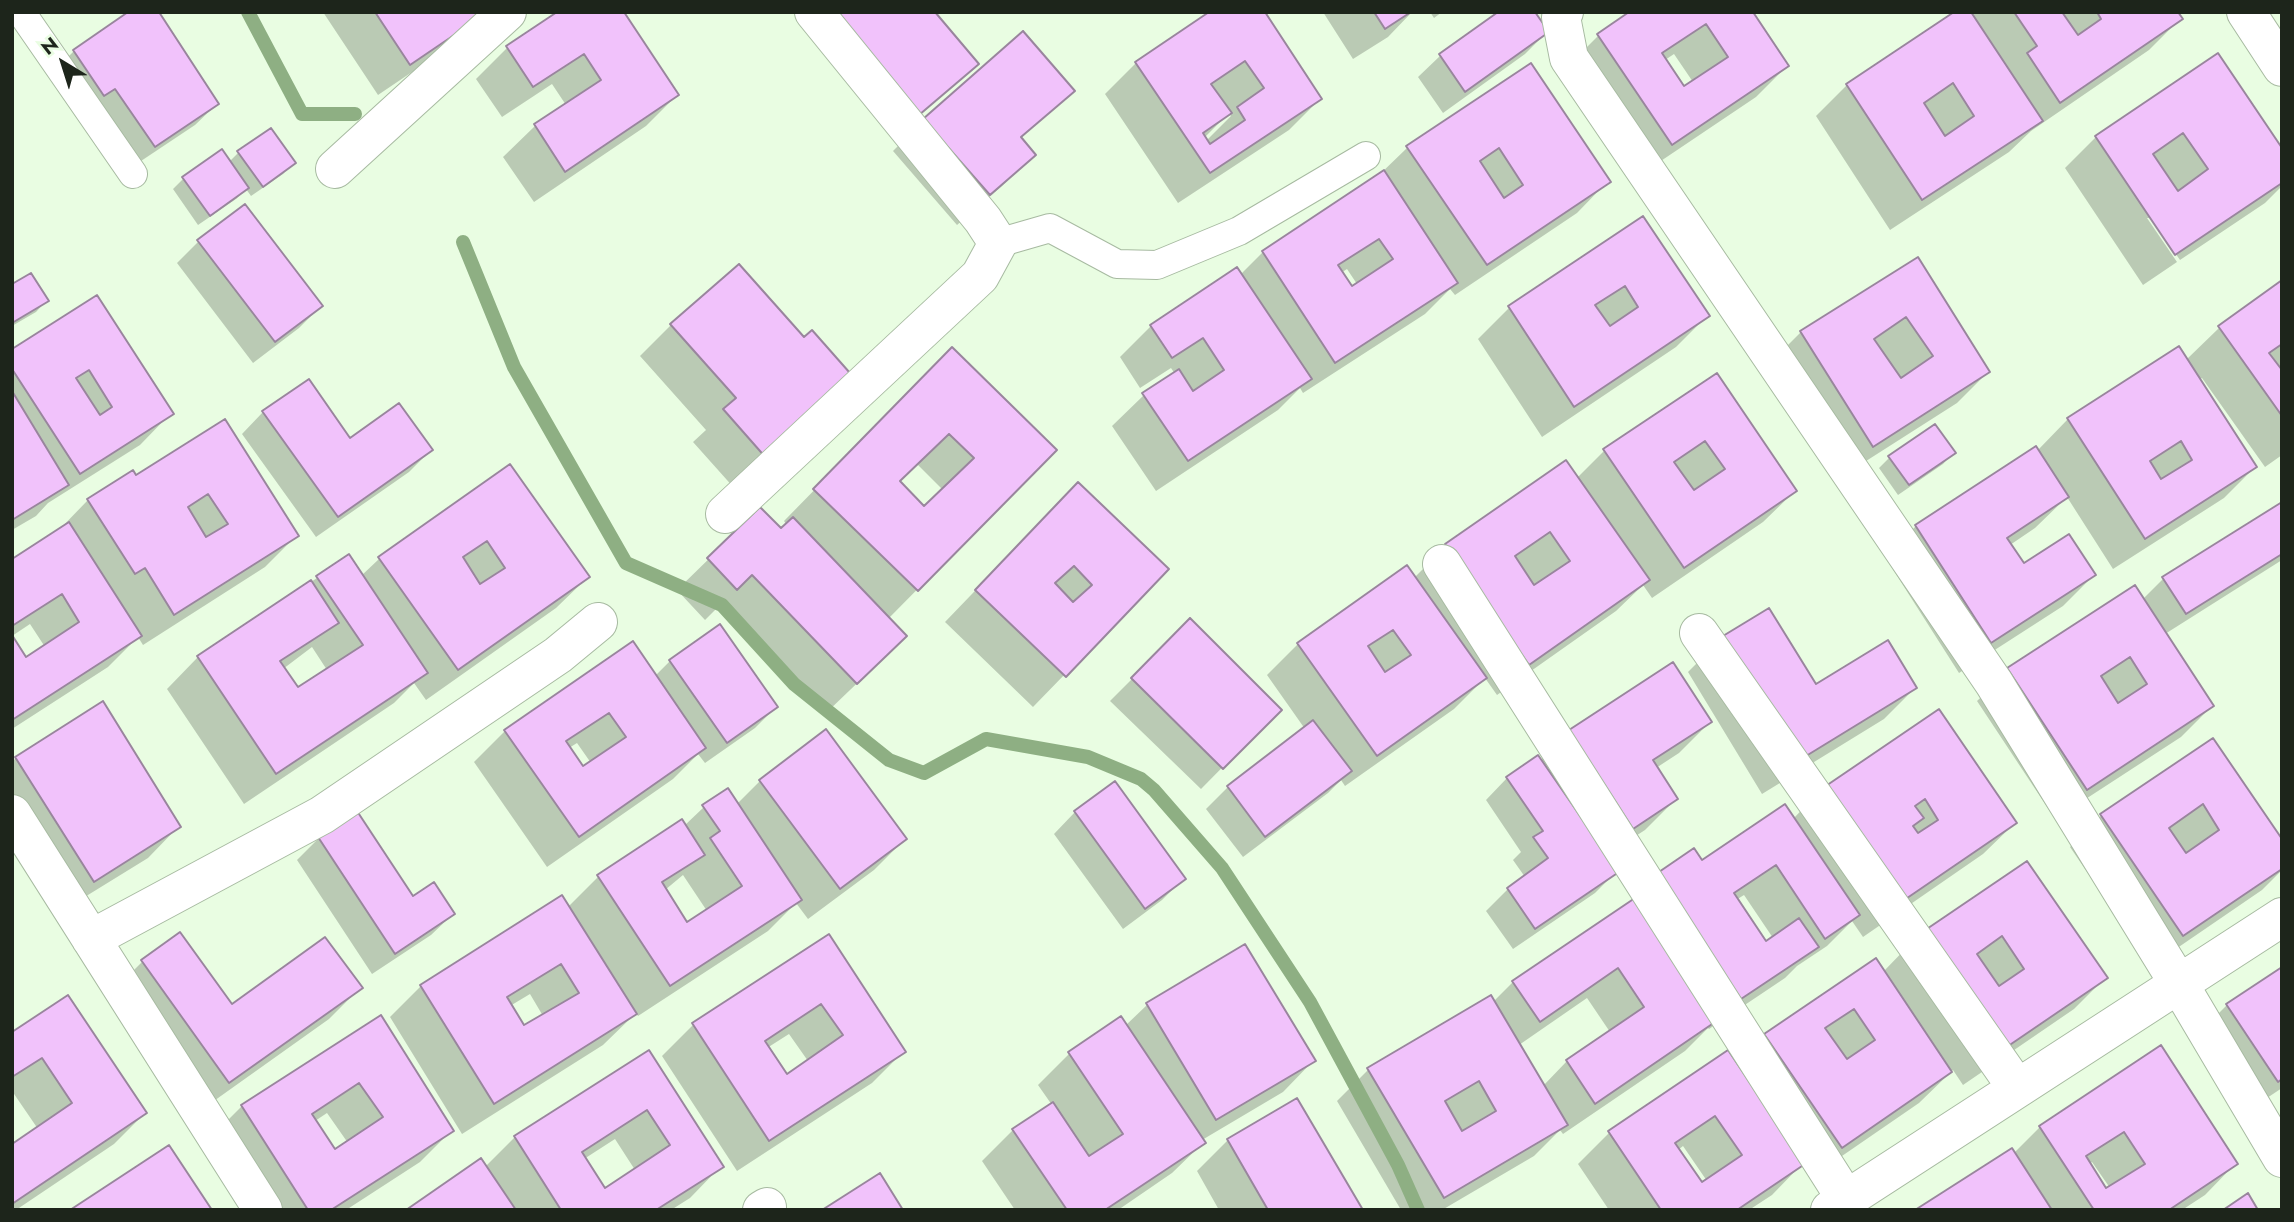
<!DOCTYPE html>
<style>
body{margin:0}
#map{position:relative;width:2294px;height:1222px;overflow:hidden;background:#e9fde2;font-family:Jost,sans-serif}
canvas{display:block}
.frame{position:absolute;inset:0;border:14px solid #1d251b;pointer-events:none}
.north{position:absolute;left:28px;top:28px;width:70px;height:70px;-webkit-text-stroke:5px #e9fde2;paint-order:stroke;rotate:322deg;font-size:19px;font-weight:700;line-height:28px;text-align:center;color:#1d251b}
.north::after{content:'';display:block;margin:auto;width:24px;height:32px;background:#1d251b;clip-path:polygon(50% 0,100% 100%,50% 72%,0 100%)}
</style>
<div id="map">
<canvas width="2294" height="1222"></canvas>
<div class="frame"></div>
<div class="north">N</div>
</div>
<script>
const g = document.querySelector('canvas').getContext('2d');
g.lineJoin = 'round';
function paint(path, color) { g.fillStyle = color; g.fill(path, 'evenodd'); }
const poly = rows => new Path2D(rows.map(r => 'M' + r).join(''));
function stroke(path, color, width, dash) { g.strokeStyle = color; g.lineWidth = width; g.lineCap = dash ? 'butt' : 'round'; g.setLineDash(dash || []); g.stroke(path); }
const shadow = poly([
 [132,12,217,104,195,125,132,167,52,73,74,51],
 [323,12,493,12,477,28,378,95],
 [560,12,677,95,646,126,534,202,503,157,535,126,566,105,552,84,502,117,476,79,507,48],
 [1212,12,1320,99,1289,130,1178,203,1105,94,1136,63],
 [1229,113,1231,116,1206,141,1204,138],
 [1323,12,1412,12,1388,37,1353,59],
 [1430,12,1442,12,1434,18],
 [1501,12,1547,32,1525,54,1443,113,1418,77,1440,56],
 [1632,12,1751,12,1787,66,1756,97,1640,175,1567,67,1598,36],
 [1674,54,1693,82,1684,89,1665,60],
 [1957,12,2176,12,2180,19,2149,50,2031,131,2009,152,1890,230,1816,116,1847,85],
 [2218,55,2282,151,2282,186,2265,203,2180,260,2151,218,2147,218,2177,262,2143,285,2065,168,2096,137],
 [977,64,955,85,896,135],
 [1531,65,1608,181,1577,213,1455,295,1450,289,1425,314,1303,393,1300,388,1278,410,1156,491,1112,426,1144,395,1175,374,1171,368,1140,388,1120,357,1151,326,1240,275,1263,252,1378,176,1407,148],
 [1347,269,1357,284,1351,288,1341,273],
 [1072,90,1020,139,1033,155,1002,186,957,225,893,151,924,120],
 [239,152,293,163,283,174,251,196,246,189,236,199,198,225,173,189,184,178,229,162],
 [1643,219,1707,316,1676,347,1542,437,1478,339,1509,308],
 [199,241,321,306,299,328,253,363,177,263],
 [1918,260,1988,372,1957,403,1841,477,1770,363,1801,332],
 [2282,282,2282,455,2265,467,2202,378,2199,380,2255,467,2224,498,2113,569,2067,497,2035,528,2010,545,2023,566,2094,575,2063,606,1959,673,1885,557,1916,526,2037,451,2068,419,2186,360,2219,328],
 [12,286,46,301,36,312,12,326],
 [97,297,171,413,140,445,48,503,36,516,12,530,12,351],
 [671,325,855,380,735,489,693,442,706,430,640,356],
 [1716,375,1795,491,1763,522,1652,598,1643,585,1616,611,1497,695,1485,678,1454,709,1345,786,1341,780,1328,793,1243,857,1206,809,1228,787,1305,729,1267,675,1298,644,1414,578,1446,546,1566,462,1577,478,1604,451],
 [921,381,1055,450,888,619,874,667,825,714,720,605,705,620,677,590,760,509,781,531,787,525,784,521],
 [917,464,943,490,924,509,898,482],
 [263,412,350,441,431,450,409,472,316,537,242,434],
 [224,422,296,536,265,567,143,645,138,637,108,667,12,729,12,638,26,660,45,647,30,624,12,636,12,561,57,532,88,500,136,477],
 [1953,453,1943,464,1898,495,1879,468,1889,458],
 [509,466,588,577,556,608,426,700,414,683,394,703,244,804,167,689,198,657,317,578,361,576,379,559],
 [312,647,327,670,298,689,283,669],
 [2282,504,2282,560,2165,634,2212,706,2181,737,2055,819,1977,701,2009,670,2142,600,2163,579],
 [1047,516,1167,569,1033,707,945,622],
 [1190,621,1279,710,1201,789,1110,701],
 [1719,641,1816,687,1915,688,1884,719,1762,794,1688,672],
 [670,661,776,707,755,728,705,763,698,754,673,779,547,867,474,762,505,731,655,676],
 [577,743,591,763,582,769,569,748],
 [1939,712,2015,823,1983,854,1863,937,1852,921,1827,946,1797,966,1785,978,1709,1029,1708,1028,1685,1051,1563,1134,1560,1130,1534,1156,1442,1210,1401,1210,1337,1101,1368,1070,1493,1002,1513,982,1627,905,1657,875,1702,863,1793,819,1818,793],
 [1744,895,1773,938,1765,943,1736,900],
 [1587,998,1610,1032,1567,1061,1543,1086,1519,1045],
 [1710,722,1679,753,1656,768,1676,799,1645,830,1605,856,1616,872,1595,893,1513,949,1486,911,1508,889,1525,877,1513,860,1521,852,1486,800,1507,778,1540,761,1570,731],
 [2212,740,2282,842,2282,870,2262,890,2151,966,2070,847,2101,816],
 [16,758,179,826,148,858,62,911,12,832,12,762],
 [760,781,905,839,874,870,808,919,796,903,768,931,638,1016,636,1013,603,1045,462,1134,390,1017,421,986,568,907,598,877,684,826,704,807,737,804],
 [683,875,707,911,687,924,665,890],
 [530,994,543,1016,524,1028,510,1006],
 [1075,812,1184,878,1162,900,1123,929,1054,834],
 [319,838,412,899,453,914,431,935,372,974,297,860],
 [2027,863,2105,978,2074,1009,1963,1085,1953,1070,1919,1103,1810,1178,1801,1165,1772,1195,1749,1210,1609,1210,1578,1164,1609,1133,1736,1065,1765,1036,1883,972,1916,938],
 [1683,1146,1707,1181,1701,1185,1678,1150],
 [180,935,231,1006,360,988,329,1019,197,1113,111,993,142,962],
 [828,937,903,1052,872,1083,737,1171,662,1056,693,1025],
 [789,1034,808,1061,786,1076,767,1048],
 [1245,946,1314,1060,1283,1092,1202,1140,1204,1142,1172,1173,1118,1210,1015,1210,982,1161,1013,1130,1052,1105,1038,1085,1069,1054,1125,1026,1147,1005],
 [2282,969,2282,1088,2246,1112,2196,1036,2227,1005],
 [380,1018,451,1131,420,1162,346,1210,258,1210,211,1137,242,1106],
 [327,1113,348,1143,335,1152,315,1121],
 [12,1034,145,1113,114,1144,16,1210,12,1210,12,1147,38,1129,12,1091],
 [2160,1047,2236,1163,2205,1195,2182,1210,1918,1210,2014,1153,2040,1127],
 [2092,1162,2110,1188,2106,1191,2089,1164],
 [648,1052,721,1166,690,1198,671,1210,409,1210,485,1167,515,1137],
 [615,1139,635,1170,604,1190,584,1159],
 [1228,1140,1361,1210,1219,1210,1197,1171]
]);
const stream = poly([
 [248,12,302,114,355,114],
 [463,242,514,367,626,563,722,605,794,684,889,760,924,773,986,739,1088,757,1141,779,1154,790,1222,868,1310,1002,1398,1165,1418,1210]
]);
const building = poly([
 [128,12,159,12,219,104,155,147,115,89,104,96,73,50,128,12],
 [375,12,488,12,410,65,375,12],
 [557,12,624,12,679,95,565,172,534,124,601,80,584,54,533,87,506,46,557,12],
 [841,12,935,12,979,64,919,115,836,17,841,12],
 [1209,12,1265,12,1322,99,1210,173,1135,62,1209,12],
 [1245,61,1264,88,1237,107,1245,120,1210,144,1203,133,1232,113,1211,84,1245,61],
 [1374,12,1411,12,1385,29,1374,12],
 [1498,12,1535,12,1549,32,1465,92,1439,54,1498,12],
 [1629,12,1753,12,1789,66,1672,145,1597,34,1629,12],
 [1706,24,1728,57,1684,86,1662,53,1706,24],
 [1954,12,1971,12,2043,121,1922,200,1846,84,1954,12],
 [1953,83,1974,116,1945,136,1924,103,1953,83],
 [2014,12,2062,12,2078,35,2101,19,2097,12,2178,12,2183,19,2060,103,2027,53,2037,46,2014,12],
 [1023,31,1075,91,1021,137,1036,155,990,195,923,119,1023,31],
 [2218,53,2282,148,2282,183,2175,255,2095,136,2218,53],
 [2183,133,2208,169,2178,191,2153,154,2183,133],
 [1531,63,1611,182,1487,265,1406,146,1531,63],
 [1499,148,1523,185,1504,198,1480,161,1499,148],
 [271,128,296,163,263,187,237,151,271,128],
 [222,149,249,188,210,216,182,177,222,149],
 [1384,170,1458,283,1335,363,1262,251,1384,170],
 [1379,239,1393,259,1352,286,1338,265,1379,239],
 [245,204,323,306,275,342,197,240,245,204],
 [1643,216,1710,316,1574,407,1508,306,1643,216],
 [1625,286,1638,307,1610,326,1595,305,1625,286],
 [1918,257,1990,372,1873,447,1800,331,1918,257],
 [1906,317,1933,356,1901,378,1874,339,1906,317],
 [739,264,804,337,812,330,857,381,767,459,723,409,736,398,670,324,739,264],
 [1237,267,1312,379,1188,461,1142,393,1179,369,1193,391,1224,370,1203,338,1172,358,1150,325,1237,267],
 [31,273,49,301,12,323,12,284,31,273],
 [2282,280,2282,344,2269,353,2282,370,2282,416,2218,326,2282,280],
 [97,295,174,414,80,474,12,369,12,349,97,295],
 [89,370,112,407,100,415,76,378,89,370],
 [2179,346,2257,467,2145,539,2067,418,2179,346],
 [2181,441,2192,460,2161,479,2150,461,2181,441],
 [952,347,1057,450,918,591,813,489,952,347],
 [949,434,974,458,924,506,900,481,949,434],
 [1717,373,1797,491,1684,568,1603,449,1717,373],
 [1705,441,1725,469,1694,490,1674,462,1705,441],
 [309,379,350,438,399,403,433,450,338,517,262,411,309,379],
 [12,391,69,485,12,520,12,391],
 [225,419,299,536,174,615,145,568,135,574,87,499,133,470,136,475,225,419],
 [208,494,228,524,206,537,188,507,208,494],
 [1935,424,1956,453,1909,485,1888,456,1935,424],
 [2036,446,2069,497,2007,538,2024,563,2069,534,2096,575,1991,643,1915,525,2036,446],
 [1566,460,1650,580,1529,665,1445,544,1566,460],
 [1550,532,1570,561,1534,585,1515,556,1550,532],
 [510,464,590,577,458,670,378,557,510,464],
 [487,541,505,568,480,584,463,557,487,541],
 [1078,482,1169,569,1066,677,975,590,1078,482],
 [1074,566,1092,585,1073,602,1055,583,1074,566],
 [2282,502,2282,554,2186,614,2162,577,2282,502],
 [760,507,781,528,793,517,907,636,857,684,752,575,737,590,707,558,760,507],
 [69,522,142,636,12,720,12,635,26,657,79,622,62,594,12,626,12,559,69,522],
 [349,554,428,673,276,774,197,656,311,580,339,623,280,661,298,687,363,645,316,576,349,554],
 [1407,565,1487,678,1377,756,1297,643,1407,565],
 [1393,630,1411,655,1385,672,1368,646,1393,630],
 [2135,585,2214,706,2087,790,2007,668,2135,585],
 [2130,657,2147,684,2118,703,2101,676,2130,657],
 [1769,608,1816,684,1888,640,1917,688,1793,764,1718,639,1769,608],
 [1190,618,1282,710,1223,769,1131,678,1190,618],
 [720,624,778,707,727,743,669,660,720,624],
 [633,641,706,748,579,837,504,730,633,641],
 [609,713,626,737,583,766,566,741,609,713],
 [1673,662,1712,722,1653,760,1678,799,1633,829,1569,730,1673,662],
 [103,701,181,827,94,882,15,757,103,701],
 [1939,709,2017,823,1894,907,1817,792,1939,709],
 [1925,799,1938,820,1918,833,1913,826,1924,818,1915,806,1925,799],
 [1313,720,1352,771,1265,837,1227,786,1313,720],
 [826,729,907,839,840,889,759,780,826,729],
 [2213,738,2282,839,2282,869,2183,936,2100,814,2213,738],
 [2203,804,2219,830,2186,853,2169,828,2203,804],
 [1538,755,1619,872,1535,929,1507,888,1548,858,1533,837,1543,831,1506,777,1538,755],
 [1115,781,1186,879,1145,909,1074,811,1115,781],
 [728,788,802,900,670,986,597,875,682,819,705,855,662,882,687,922,742,886,710,838,720,831,702,805,728,788],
 [1785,804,1860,915,1825,939,1776,865,1734,893,1766,941,1799,918,1819,947,1741,999,1656,874,1694,848,1702,860,1785,804],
 [357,811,413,896,434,882,455,914,395,954,318,837,357,811],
 [2027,861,2108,978,1995,1055,1915,937,2027,861],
 [2002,936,2024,969,1999,986,1977,954,2002,936],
 [562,895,637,1014,494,1104,420,985,562,895],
 [561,964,579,993,524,1025,507,997,561,964],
 [1635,898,1718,1020,1595,1104,1566,1060,1644,1007,1618,968,1540,1022,1512,981,1635,898],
 [180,932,232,1004,325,937,363,988,229,1083,141,960,180,932],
 [829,934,906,1052,769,1141,692,1023,829,934],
 [821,1004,843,1035,787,1074,765,1041,821,1004],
 [1245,944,1316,1061,1216,1120,1146,1003,1245,944],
 [1876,958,1952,1072,1842,1148,1764,1034,1876,958],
 [1854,1009,1875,1040,1847,1059,1825,1028,1854,1009],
 [2282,967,2282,1079,2278,1082,2226,1004,2282,967],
 [68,995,147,1113,12,1204,12,1144,72,1103,42,1058,12,1077,12,1032,68,995],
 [1491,995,1568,1125,1444,1198,1367,1068,1491,995],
 [1479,1081,1496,1111,1462,1131,1445,1101,1479,1081],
 [381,1015,454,1131,331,1210,308,1210,241,1105,381,1015],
 [359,1083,383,1117,335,1149,312,1114,359,1083],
 [1121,1016,1206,1143,1105,1210,1067,1210,1012,1129,1053,1102,1089,1156,1123,1134,1068,1052,1121,1016],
 [2161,1045,2238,1164,2169,1210,2094,1210,2039,1126,2161,1045],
 [2124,1132,2145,1164,2106,1188,2086,1156,2124,1132],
 [649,1050,724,1167,656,1210,561,1210,514,1136,649,1050],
 [647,1110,670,1145,605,1188,582,1152,647,1110],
 [1728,1050,1805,1164,1737,1210,1661,1210,1608,1131,1728,1050],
 [1715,1116,1742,1155,1702,1182,1675,1143,1715,1116],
 [1297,1098,1363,1210,1268,1210,1227,1139,1297,1098],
 [169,1145,212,1210,70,1210,169,1145],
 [2012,1148,2052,1210,1915,1210,2012,1148],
 [481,1158,516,1210,406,1210,481,1158],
 [880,1173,903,1210,822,1210,880,1173],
 [2248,1193,2258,1210,2223,1210,2248,1193]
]);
const lane = poly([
 [21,12,133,174],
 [998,243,1050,228,1117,264,1157,265,1239,231,1366,156]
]);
const street = poly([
 [1564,12,1561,17,1569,58,1994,683,2179,984,2282,1158],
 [2246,12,2282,67],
 [335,169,507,12],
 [725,514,980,276,998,243,983,220,814,12],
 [1442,564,1846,1199],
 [1699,633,2017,1088],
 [12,814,263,1210],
 [91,939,322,815,558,655,598,622],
 [762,1210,767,1207],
 [1830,1210,2282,917]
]);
paint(shadow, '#0003');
stroke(stream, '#8eaf83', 14);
paint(building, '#f1c2fb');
stroke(building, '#99859d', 2);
stroke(lane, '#a7baa1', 30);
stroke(street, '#a7baa1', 40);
stroke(lane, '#fff', 28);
stroke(street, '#fff', 38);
</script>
